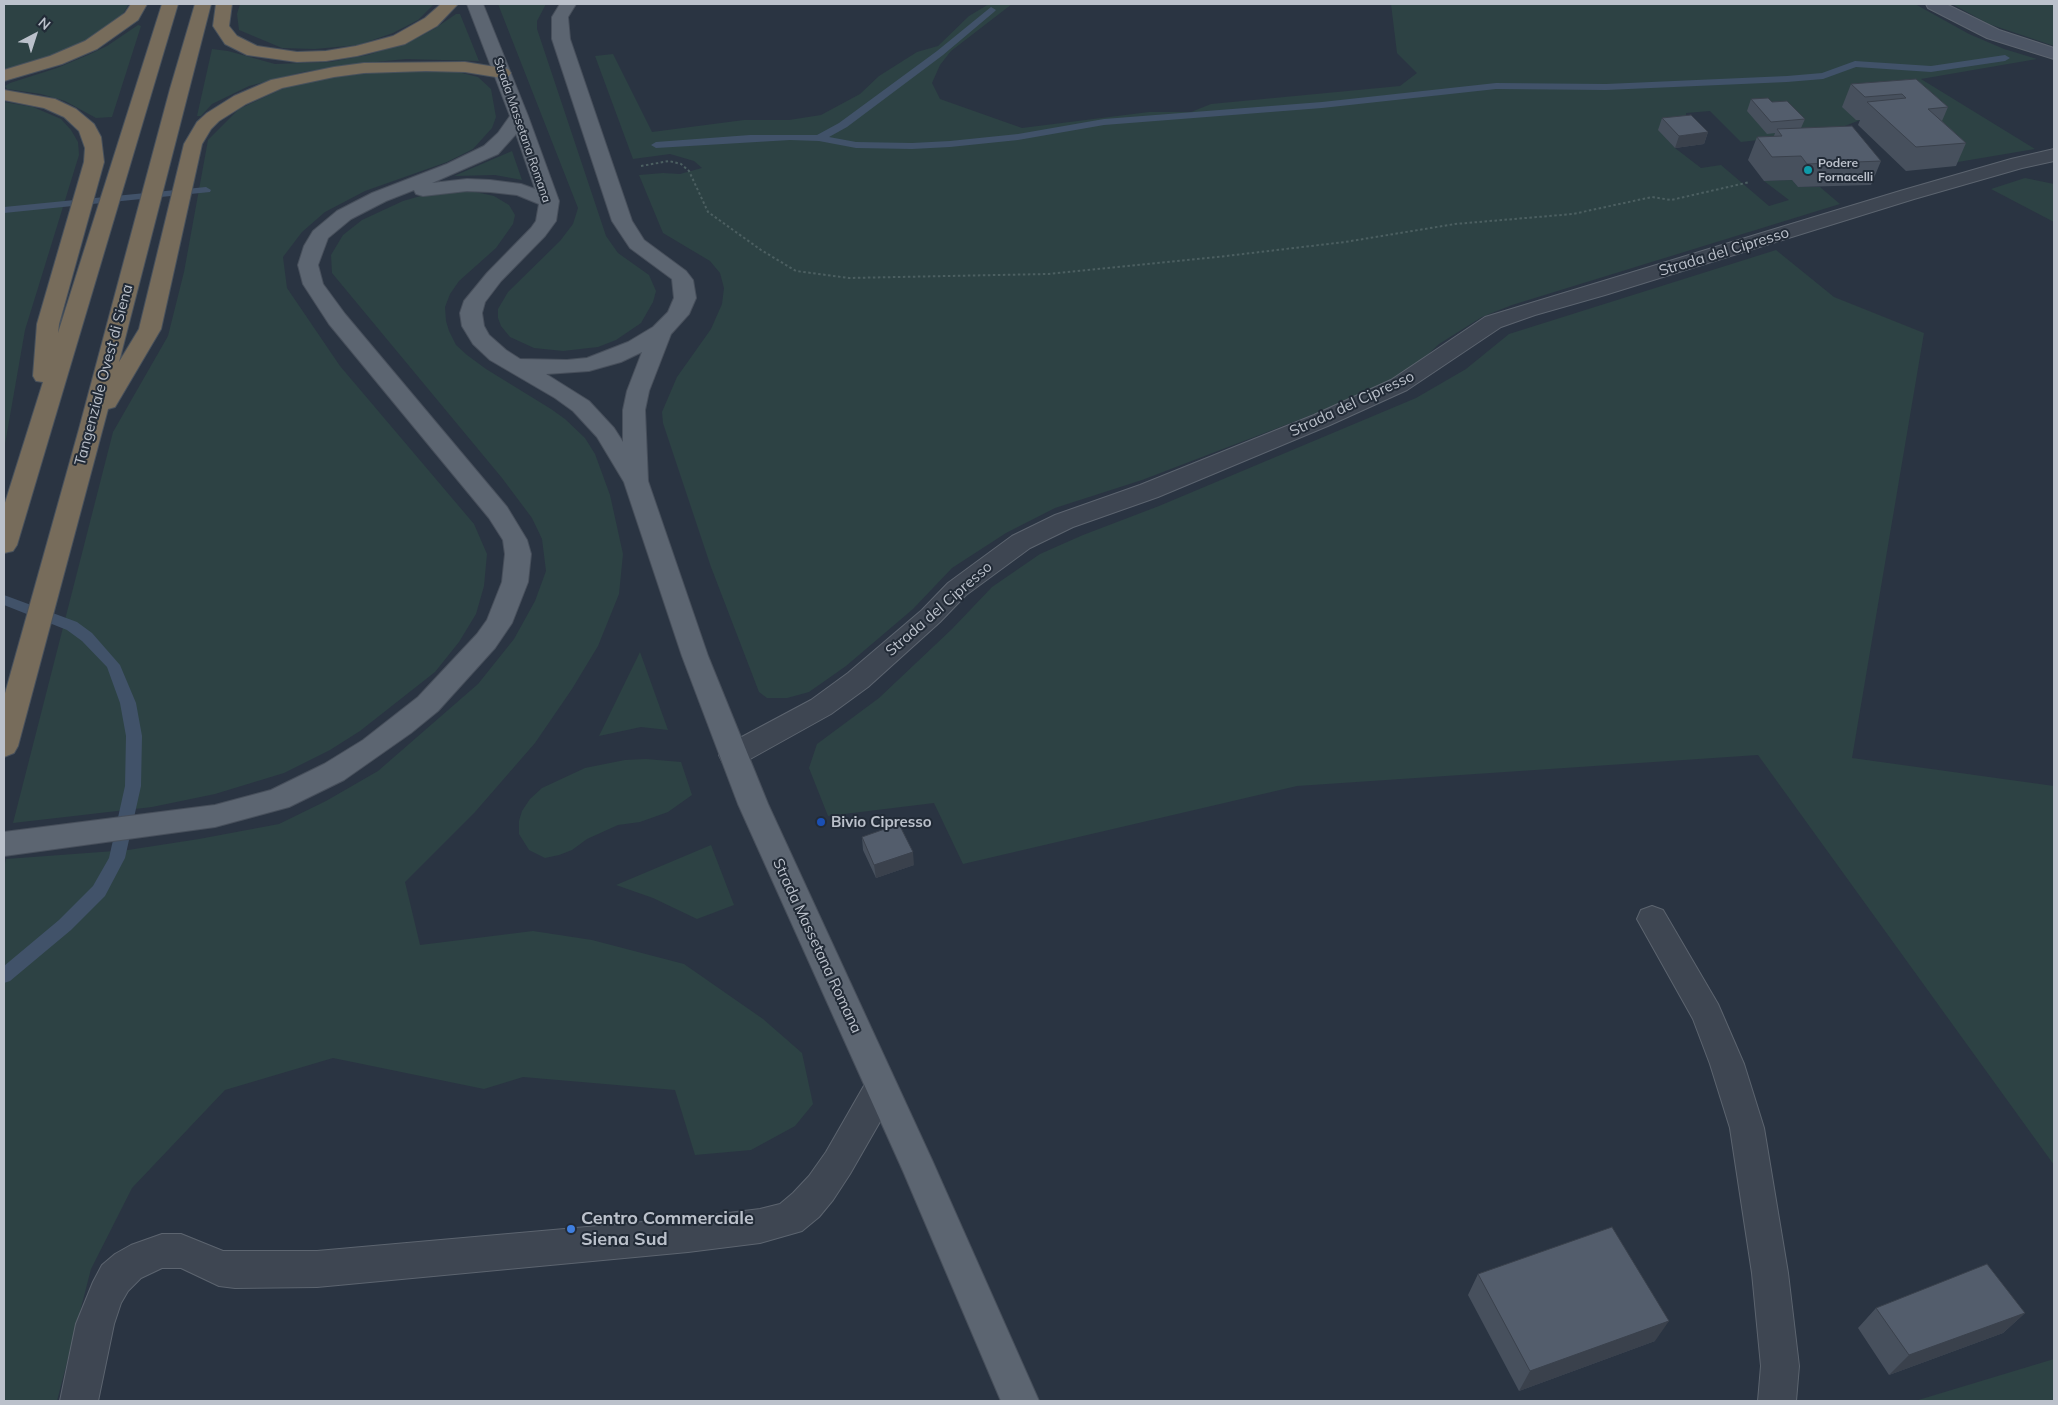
<!DOCTYPE html>
<style>
body{margin:0}
#map{position:relative;width:2058px;height:1405px;overflow:hidden;background:#2a3442;font-family:Mulish,sans-serif}
canvas{display:block}
.frame{position:absolute;inset:0;border:5px solid #bbc1cb;pointer-events:none}
.north{position:absolute;left:10px;top:10px;width:50px;height:50px;-webkit-text-stroke:4px #222b37;paint-order:stroke;rotate:40deg;font-size:14px;font-weight:700;line-height:20px;text-align:center;color:#bbc1cb}
.north::after{content:'';display:block;margin:auto;width:18px;height:22px;background:#bbc1cb;clip-path:polygon(50% 0,100% 100%,50% 72%,0 100%)}
</style>
<div id="map">
<canvas width="2058" height="1405"></canvas>
<div class="frame"></div>
<div class="north">N</div>
</div>
<script>
const g = document.querySelector('canvas').getContext('2d');
g.lineJoin = 'round';
function paint(path, color) { g.fillStyle = color; g.fill(path, 'evenodd'); }
const poly = rows => new Path2D(rows.map(r => 'M' + r).join(''));
function stroke(path, color, width, dash) { g.strokeStyle = color; g.lineWidth = width; g.lineCap = dash ? 'butt' : 'round'; g.setLineDash(dash || []); g.stroke(path); }
function label(font, color, halo, rows, align = 'center') {
  g.font = font + ' Mulish,sans-serif'; g.lineWidth = 4; g.setLineDash([]); g.textBaseline = 'middle'; g.strokeStyle = halo; g.fillStyle = color; for (const [text, x, y, turn = 0] of rows) {
    g.save(); g.translate(x, y); g.rotate((+turn || 0) * Math.PI / 180); g.textAlign = isNaN(turn) ? turn : align; if (halo) g.strokeText(text, 0, 0); g.fillText(text, 0, 0); g.restore();
  }
}
const green = poly([
 [4,4,129,4,119,20,87,41,52,56,4,71],
 [240,4,434,4,418,20,393,33,358,45,315,49,282,48,239,30,237,14],
 [498,4,546,4,537,21,537,29,606,236,618,253,649,275,656,291,653,302,641,323,616,340,598,347,563,351,534,348,510,337,501,326,498,318,498,309,508,292,560,241,573,224,578,208],
 [989,4,1012,4,951,51,940,65,932,83,940,99,1022,128,1149,112,1191,112,1211,104,1400,86,1417,73,1397,53,1391,4,1915,4,1969,34,2004,49,2037,59,1921,79,2035,149,1952,163,1907,102,1829,132,1741,142,1710,111,1686,113,1687,127,1659,130,1675,148,1701,168,1721,165,1769,206,1789,200,1764,181,1792,180,1798,187,1820,187,1840,204,1512,305,1482,317,1439,344,1422,360,1393,379,1322,411,1142,480,1055,508,1006,533,952,568,913,609,846,666,809,692,787,698,767,698,759,692,711,567,663,423,662,412,677,377,711,329,722,304,724,288,720,273,710,261,663,233,639,175,663,173,680,174,702,168,694,161,670,154,633,159,595,56,613,54,652,132,744,120,789,120,821,115,860,94,879,76,917,52,938,46,969,16],
 [1952,4,2054,4,2054,46,1989,24],
 [456,14,460,14,479,61,406,59,355,64,303,72,249,86,212,104,201,116,197,116,212,49,228,51,275,64,330,62,368,55,415,39,434,29],
 [138,25,141,26,112,117,96,118,65,101,41,94,7,89,5,86,10,83,57,68,88,55,107,46],
 [394,70,454,71,478,77,491,89,496,117,492,128,473,149,447,162,365,191,325,212,302,232,283,257,287,288,340,366,474,524,487,554,484,586,476,614,459,642,435,672,360,731,330,750,284,773,215,794,152,807,13,823,113,432,168,336,184,272,208,140,239,109,282,89,306,81],
 [4,102,33,107,61,119,71,130,78,142,79,155,25,330,4,450],
 [512,151,522,180,495,175,454,176],
 [2025,178,2054,184,2054,222,1991,189],
 [471,191,494,196,509,205,515,215,513,224,496,248,459,281,450,294,445,307,446,321,449,331,456,345,467,355,486,369,551,409,565,419,585,438,595,454,610,495,623,554,619,594,598,646,572,689,535,743,475,812,405,882,420,945,533,931,592,940,684,964,763,1019,802,1053,813,1104,795,1126,751,1150,695,1155,675,1090,523,1077,484,1089,333,1058,225,1090,132,1188,91,1269,57,1401,4,1401,4,868,6,859,128,850,199,839,279,824,326,801,378,771,478,684,514,639,535,601,546,571,542,539,532,518,502,478,332,273,331,255,343,235,362,220,403,201,424,195],
 [1776,250,1834,297,1924,333,1852,758,2054,786,2054,1165,1758,755,1297,786,963,864,934,803,828,816,809,768,817,744,879,698,952,629,992,587,1040,554,1083,535,1159,506,1416,398,1466,369,1509,334],
 [640,652,668,730,641,727,599,736],
 [646,759,681,762,692,795,668,812,640,822,618,825,587,839,572,850,559,855,545,858,529,850,519,834,519,821,522,811,530,799,542,788,585,768,625,760],
 [711,845,734,905,697,919,653,898,616,885],
 [2054,1359,2054,1401,1915,1401]
]);
const stream = poly([
 [991,7,996,10,994,12,943,55,847,127,829,137,856,142,912,143,950,141,1018,134,1104,119,1322,102,1496,83,1606,84,1787,76,1822,73,1855,61,1931,66,2005,55,2010,58,2005,61,1931,72,1856,67,1823,79,1787,82,1606,90,1496,89,1322,108,1104,125,1018,140,950,147,912,149,856,148,819,141,790,140,656,148,651,145,656,142,750,135,817,135,839,123,937,51,991,7],
 [206,187,211,190,210,192,4,213,4,207,206,187],
 [4,595,77,622,92,633,120,665,136,703,142,736,141,786,125,858,105,896,71,930,10,981,4,983,4,966,59,920,93,886,109,858,125,786,126,736,120,703,107,667,82,641,67,630,4,605,4,595]
]);
const path = poly([
 [641,166,669,161,681,164,689,171,708,212,761,250,796,271,849,278,1049,274,1226,256,1345,242,1455,224,1573,214,1652,197,1671,200,1750,182]
]);
const lane = poly([
 [1652,906,1663,910,1718,1004,1744,1064,1764,1128,1788,1273,1799,1366,1796,1401,1758,1401,1761,1366,1752,1273,1730,1128,1710,1064,1693,1019,1637,919,1641,910,1652,906],
 [881,1073,893,1077,898,1088,893,1099,850,1174,833,1200,819,1217,802,1231,760,1243,688,1252,317,1287,235,1288,219,1286,181,1268,162,1268,141,1278,128,1291,121,1303,114,1324,98,1401,60,1401,76,1324,93,1282,102,1265,115,1254,131,1245,162,1234,181,1234,223,1251,317,1251,688,1218,760,1209,780,1204,793,1193,809,1176,826,1152,869,1077,881,1073]
]);
const street = poly([
 [2054,149,2054,161,2022,168,1914,199,1605,295,1535,315,1501,327,1407,390,1330,425,1158,497,1073,527,1030,548,966,595,940,622,868,687,831,714,743,763,733,766,723,763,719,755,723,747,811,700,848,673,922,610,948,583,1012,536,1055,515,1140,485,1314,415,1391,380,1485,317,1900,191,2011,159,2054,149]
]);
const secondary = poly([
 [1926,4,1946,4,1999,30,2054,48,2054,59,1987,38,1928,8,1926,4]
]);
const primary = poly([
 [467,4,483,4,528,116,559,201,556,221,545,236,501,281,485,302,482,313,484,326,489,335,506,350,520,359,567,360,587,358,628,342,653,327,668,312,674,298,672,279,630,248,612,221,552,39,552,17,560,4,576,4,568,17,570,39,632,221,644,240,686,271,693,280,696,298,689,314,671,334,649,391,645,410,648,481,708,656,768,804,932,1160,1039,1401,1001,1401,903,1171,738,804,682,656,624,482,597,437,573,411,555,398,490,360,473,344,462,326,460,313,464,301,487,273,531,228,536,221,539,204,517,195,490,192,467,191,423,196,416,194,414,190,386,201,351,219,328,238,318,265,323,284,345,314,507,507,527,540,531,554,528,582,512,623,495,648,438,711,411,733,344,780,289,807,215,827,4,856,4,832,215,805,271,790,324,764,363,740,418,697,477,634,487,620,502,582,505,554,503,540,489,518,329,324,303,284,298,265,304,246,313,231,337,211,372,193,447,164,484,146,498,133,510,116,467,4],
 [516,134,535,189,521,184,490,180,467,179,432,183,498,154,516,134],
 [642,352,627,391,623,410,623,442,614,428,589,401,546,374,589,371,621,362,642,352]
]);
const highway = poly([
 [131,4,147,4,138,20,97,49,62,64,4,81,4,70,50,56,85,41,125,13,131,4],
 [162,4,178,4,17,545,13,551,4,553,4,506,43,382,36,381,33,376,37,324,84,162,85,148,79,131,64,117,44,108,4,100,4,90,55,99,76,109,94,124,101,137,104,162,59,324,58,333,162,4],
 [195,4,211,4,119,362,139,329,184,144,197,122,207,113,234,96,271,80,334,67,364,63,465,62,502,68,508,69,511,73,508,77,502,78,465,72,426,71,364,73,334,77,282,88,246,104,219,121,211,129,202,144,161,329,118,402,115,407,108,409,18,746,14,753,4,757,4,697,79,429,170,89,195,4],
 [216,4,232,4,229,26,237,36,257,46,297,52,326,51,356,46,393,36,425,18,441,4,458,4,437,26,405,44,357,56,326,61,297,62,247,55,225,44,213,26,216,4]
]);
const wall = poly([
 [1916,79,1948,107,1942,121,1966,143,1956,166,1906,171,1858,125,1860,120,1856,120,1842,107,1851,84],
 [1751,99,1772,102,1805,119,1801,128,1881,161,1871,185,1798,187,1792,180,1764,181,1748,160,1757,137,1774,136,1775,133,1767,134,1747,111],
 [1662,118,1708,132,1704,144,1675,148,1658,130],
 [862,837,914,865,876,878,863,850],
 [1478,1274,1655,1341,1519,1391,1468,1295],
 [1876,1308,2025,1313,2003,1333,1889,1375,1858,1328]
]);
const shadedWall = poly([
 [1708,132,1704,144,1675,148,1679,136],
 [913,852,914,865,876,878,874,865],
 [2025,1313,2003,1333,1889,1375,1909,1355],
 [1669,1321,1655,1341,1519,1391,1530,1371]
]);
const building = poly([
 [1916,79,1948,107,1928,109,1966,143,1916,147,1867,102,1906,98,1902,94,1865,97,1851,84,1916,79],
 [1768,98,1772,102,1787,101,1805,119,1771,122,1751,99,1768,98],
 [1691,115,1708,132,1679,136,1662,118,1691,115],
 [1852,126,1881,161,1807,164,1801,156,1772,157,1757,137,1782,136,1777,129,1852,126],
 [899,824,913,852,874,865,862,837,899,824],
 [1612,1227,1669,1321,1530,1371,1478,1274,1612,1227],
 [1987,1264,2025,1313,1909,1355,1876,1308,1987,1264]
]);
const markers = [
 [1808,170,5,"#0f9aa8"],
 [821,822,5,"#1a4fb4"],
 [571,1229,5,"#3f7fe0"]
];
const farStreetnames = [
 ["Strada Massetana Romana",522,130,71]
];
const farPoinames = [
 ["Podere",1818,163],
 ["Fornacelli",1818,177]
];
const streetNames = [
 ["Strada del Cipresso",1724,252,-17],
 ["Tangenziale Ovest di Siena",104,375,-75],
 ["Strada del Cipresso",1352,404,-25],
 ["Strada del Cipresso",939,609,-41],
 ["Strada Massetana Romana",817,946,65]
];
const poiNames = [
 ["Bivio Cipresso",831,822]
];
const nearPoinames = [
 ["Centro Commerciale",581,1219],
 ["Siena Sud",581,1240]
];
paint(green, '#2d4244');
paint(stream, '#415269');
stroke(lane, '#5c646f', 2);
stroke(street, '#5c646f', 2);
stroke(secondary, '#5c646f', 2);
stroke(primary, '#474f5b', 2);
stroke(highway, '#48515c', 2);
stroke(path, '#4c5f61', 2, [2.5, 2.5]);
paint(lane, '#3e4652');
paint(street, '#3e4652');
paint(secondary, '#4c5564');
paint(primary, '#5c6571');
paint(highway, '#776c5b');
paint(wall, '#47505d');
paint(shadedWall, '#3a414c');
paint(building, '#535d6c');
stroke(building, '#3a414c', 1);
for (const [x, y, r, color] of markers) { const dot = new Path2D(); dot.arc(x, y, r, 0, 2 * Math.PI); g.fillStyle = color; g.fill(dot); stroke(dot, '#222b37', 2); }
label('12px', '#bbc1cb', '#222b37', farStreetnames);
label('bold 12px', '#bbc1cb', '#222b37', farPoinames, 'left');
label('15px', '#bbc1cb', '#222b37', streetNames);
label('bold 15px', '#bbc1cb', '#222b37', poiNames, 'left');
label('bold 18px', '#bbc1cb', '#222b37', nearPoinames, 'left');
</script>
